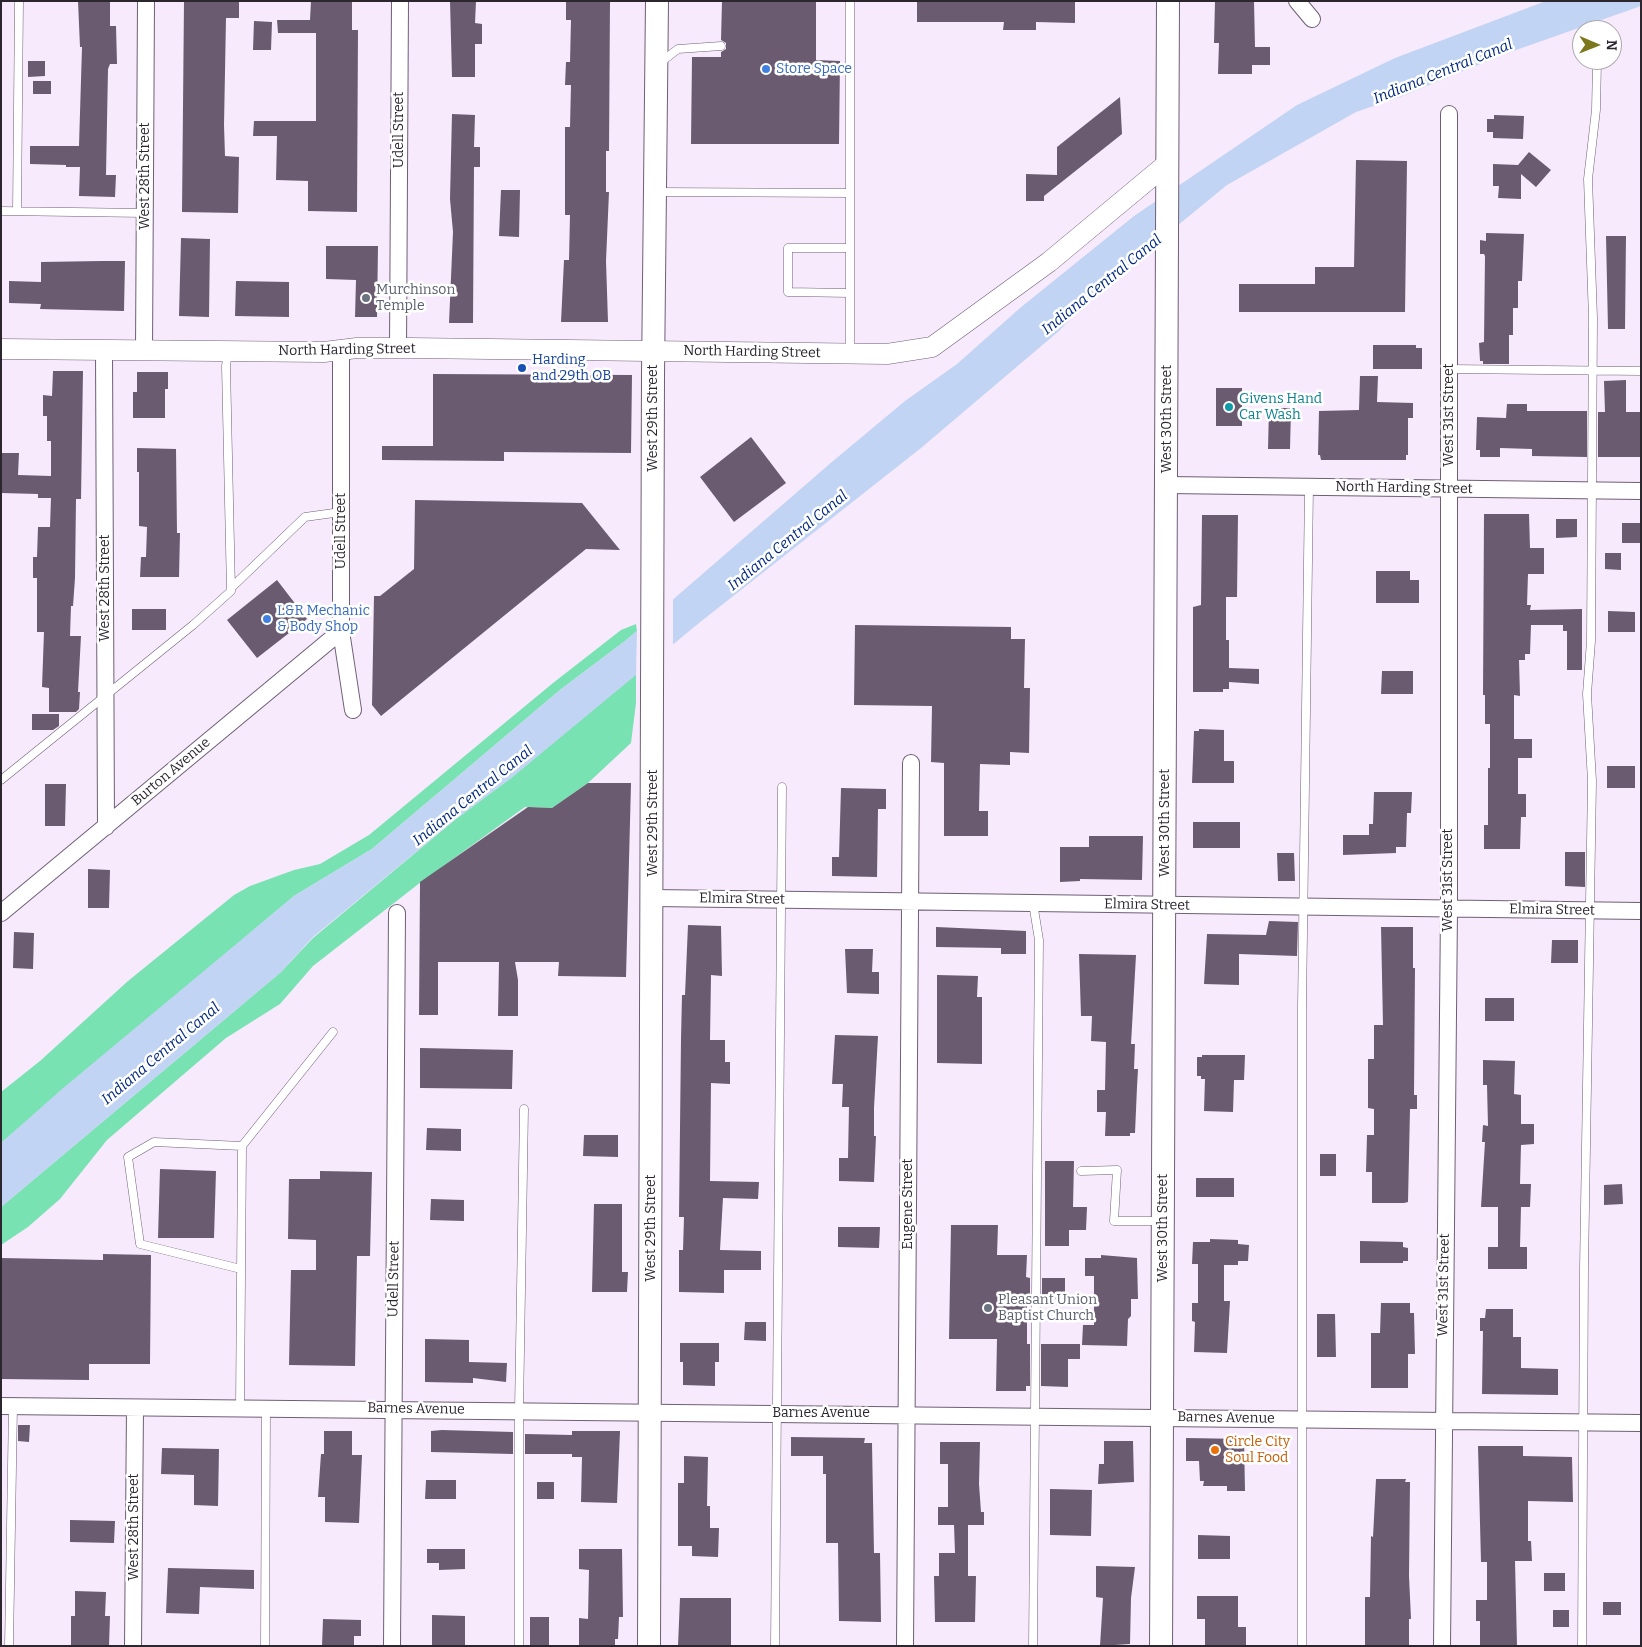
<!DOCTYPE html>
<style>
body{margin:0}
#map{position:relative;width:1642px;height:1647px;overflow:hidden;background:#f8eafd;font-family:Bitter,serif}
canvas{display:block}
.frame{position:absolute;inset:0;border:2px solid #2c262f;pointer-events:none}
.north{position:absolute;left:1572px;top:20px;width:50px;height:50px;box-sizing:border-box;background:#fff;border:1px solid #aba8ac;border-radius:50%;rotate:91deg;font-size:14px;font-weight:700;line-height:20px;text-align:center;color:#2c262f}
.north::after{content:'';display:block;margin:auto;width:18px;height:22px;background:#7c771c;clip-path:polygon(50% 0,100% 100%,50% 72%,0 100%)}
</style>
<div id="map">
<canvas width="1642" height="1647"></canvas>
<div class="frame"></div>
<div class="north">N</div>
</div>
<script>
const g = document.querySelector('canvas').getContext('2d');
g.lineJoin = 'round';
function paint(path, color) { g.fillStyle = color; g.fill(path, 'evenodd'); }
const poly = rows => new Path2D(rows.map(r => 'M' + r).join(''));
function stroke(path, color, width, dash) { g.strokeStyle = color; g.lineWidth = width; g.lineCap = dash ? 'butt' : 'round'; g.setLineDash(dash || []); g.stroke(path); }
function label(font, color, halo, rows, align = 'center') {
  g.font = font + ' Bitter,serif'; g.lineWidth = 5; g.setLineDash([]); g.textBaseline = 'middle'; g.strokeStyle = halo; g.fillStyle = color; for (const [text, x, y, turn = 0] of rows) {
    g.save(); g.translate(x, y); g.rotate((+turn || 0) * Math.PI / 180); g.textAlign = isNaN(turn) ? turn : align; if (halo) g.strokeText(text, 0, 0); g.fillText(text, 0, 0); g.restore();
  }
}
const green = poly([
 [636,624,637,631,625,641,560,690,372,849,294,896,1,1143,1,1092,40,1061,128,981,234,895,250,886,294,870,320,864,369,835,553,683,621,630],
 [636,674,636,703,631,743,588,783,552,808,525,807,421,882,313,966,280,1004,226,1038,107,1140,60,1199,28,1227,1,1245,1,1207,281,972,313,938,456,819,511,778]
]);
const water = poly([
 [1546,1,1641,1,1641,6,1502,55,1400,97,1356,112,1227,185,1094,294,1059,331,921,448,699,623,511,778,456,819,313,937,281,972,1,1207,1,1143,62,1089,294,896,372,849,560,690,625,641,833,461,905,401,957,364,1020,308,1134,216,1297,105,1395,58]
]);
const pier = poly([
 [673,597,673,648,636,678,637,628]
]);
const building = poly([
 [78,1,110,1,110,26,116,26,117,64,110,64,108,69,106,175,116,175,115,197,79,196,80,167,66,167,66,165,30,164,30,146,79,146,82,47,80,47],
 [184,1,239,1,239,18,226,18,224,125,225,156,239,157,238,213,182,212],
 [311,1,352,1,352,30,358,30,357,212,308,211,308,181,276,180,277,136,253,136,254,121,316,121,316,33,278,33,277,20,310,20],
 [450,1,476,1,475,23,482,24,482,44,475,44,475,77,452,77],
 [566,1,610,1,609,151,606,151,606,192,609,192,606,261,608,322,561,322,564,260,569,260,570,215,565,215,565,127,570,127,571,85,565,85,566,62,570,62,571,20,566,20],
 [722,1,816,1,816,60,840,61,839,144,691,144,692,57,721,57,721,52,726,49,726,43,721,40],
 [917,1,1075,1,1075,23,1036,22,1036,30,1003,30,1004,22,917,22],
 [1215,1,1254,1,1255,47,1270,47,1270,65,1252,65,1252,74,1218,74,1219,43,1214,43],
 [254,21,272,22,271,50,253,50],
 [28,61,45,61,45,76,28,77],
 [33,81,51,81,51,94,33,94],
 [1120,97,1122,134,1044,196,1044,201,1026,201,1026,174,1057,175,1057,147],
 [452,114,475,115,474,147,480,147,480,167,474,167,473,323,449,323,453,232,450,199],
 [1494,115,1524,116,1523,139,1493,138,1493,132,1487,132,1487,119,1494,119],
 [1529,152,1551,170,1536,187,1521,174,1521,199,1498,198,1499,186,1493,186,1493,164,1518,165],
 [1356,160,1407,161,1405,312,1239,312,1239,284,1315,284,1315,267,1354,267],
 [501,190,520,190,519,237,499,236],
 [1486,233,1524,234,1522,281,1518,281,1518,308,1513,308,1513,335,1509,335,1509,364,1483,364,1483,361,1480,361,1479,343,1484,342,1485,256,1484,254,1480,254,1480,240,1486,241],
 [1606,236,1626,236,1625,329,1608,329],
 [181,238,210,239,209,317,179,316],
 [326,246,378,246,377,317,355,317,356,280,326,279],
 [102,261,125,261,124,311,40,309,41,304,9,303,9,281,41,282,41,262],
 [236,281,289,282,289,317,235,316],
 [1373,345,1416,345,1416,348,1422,348,1422,369,1373,369],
 [53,371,83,371,81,499,76,499,75,578,73,606,71,606,70,636,81,636,78,692,80,692,79,709,76,712,49,712,49,688,42,687,44,632,37,632,37,578,33,578,33,557,37,557,38,527,50,527,51,498,38,498,38,494,1,493,1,453,19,453,18,475,51,476,51,441,47,441,47,416,43,416,43,395,52,396],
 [137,372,168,372,168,389,165,389,165,418,133,418,133,392,137,392],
 [433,374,632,375,631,453,504,452,504,461,382,460,382,446,433,446],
 [1360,376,1378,376,1377,402,1413,403,1413,418,1408,418,1408,455,1406,455,1406,460,1321,460,1320,455,1318,455,1319,411,1359,410],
 [1626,380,1626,412,1641,412,1641,457,1598,457,1598,412,1605,412,1604,381],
 [1216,388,1242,388,1242,426,1216,426],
 [1507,404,1527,404,1527,411,1587,411,1587,457,1532,456,1532,449,1500,448,1500,457,1480,457,1480,450,1476,450,1477,417,1506,418],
 [1269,408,1291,408,1290,449,1268,449],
 [751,437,786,483,734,522,700,477],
 [137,448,176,449,177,533,180,533,179,577,140,577,141,557,146,557,147,527,139,526,139,472,137,472],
 [415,500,582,503,620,550,586,549,381,716,372,705,374,596,380,596,414,569],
 [1484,514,1529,514,1530,548,1544,548,1544,574,1528,574,1527,605,1531,605,1530,610,1582,609,1582,670,1567,670,1567,631,1563,631,1563,625,1531,625,1530,654,1525,654,1525,660,1519,660,1520,696,1514,695,1514,739,1532,739,1532,758,1518,758,1518,794,1526,794,1526,817,1521,817,1520,849,1484,849,1484,825,1488,825,1488,768,1490,768,1490,724,1485,724,1485,695,1483,695],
 [1202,515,1238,515,1237,597,1226,597,1226,640,1229,640,1229,668,1259,669,1259,684,1229,682,1229,689,1223,689,1223,692,1193,692,1193,607,1201,605],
 [1556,519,1577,519,1577,537,1556,538],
 [1622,523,1641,523,1641,543,1622,543],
 [1605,553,1621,553,1621,570,1605,569],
 [1376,571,1410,571,1410,580,1419,580,1419,603,1376,603],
 [277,580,307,619,257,658,227,620],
 [132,609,166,609,166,630,132,630],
 [1608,611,1635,612,1635,632,1608,632],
 [855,625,1011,627,1011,639,1025,639,1024,688,1030,688,1029,753,1010,752,1010,765,980,764,979,811,988,811,988,836,944,836,944,763,931,762,932,706,854,705],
 [1382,671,1413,671,1413,694,1381,694],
 [32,714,59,714,59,726,53,730,32,730],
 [1199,729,1224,730,1224,761,1234,761,1234,783,1192,783,1194,731,1199,731],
 [1607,766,1635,766,1635,788,1607,788],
 [588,783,631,783,626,977,558,976,559,962,515,962,518,980,518,1016,498,1016,499,962,438,962,438,1015,419,1015,420,882,528,807,552,808],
 [45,784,66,784,65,826,45,826],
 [841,788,886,789,886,809,878,809,877,877,832,876,832,857,839,857],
 [1374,792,1412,792,1411,813,1407,813,1406,847,1396,847,1396,853,1343,855,1343,835,1369,835,1369,824,1373,824],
 [1193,822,1240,822,1240,848,1193,848],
 [1089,836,1143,836,1142,880,1080,879,1080,881,1060,882,1060,847,1089,847],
 [1565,852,1585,852,1585,887,1565,886],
 [1277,853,1294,853,1295,881,1278,881],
 [88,869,110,870,109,908,88,908],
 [1269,921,1298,922,1297,956,1239,954,1239,985,1204,984,1207,934,1266,935],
 [688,925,721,926,722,976,711,975,710,1040,725,1040,725,1062,730,1062,730,1084,711,1083,710,1181,759,1182,758,1199,723,1198,720,1250,761,1251,761,1270,724,1270,724,1293,679,1292,679,1250,683,1250,684,1217,679,1217,681,1039,682,995,685,995],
 [936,927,1026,931,1026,954,1001,954,1001,948,936,947],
 [1381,927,1413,927,1413,968,1415,968,1414,1095,1417,1095,1417,1109,1410,1109,1408,1202,1404,1203,1372,1203,1372,1172,1366,1172,1367,1135,1374,1135,1374,1109,1368,1108,1368,1059,1374,1059,1374,1025,1383,1025],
 [14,932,34,933,33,969,13,968],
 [1552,940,1578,940,1578,963,1551,963],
 [845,949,873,949,872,972,879,972,879,994,847,993],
 [1079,954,1136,955,1131,1044,1135,1044,1134,1069,1138,1069,1137,1087,1135,1133,1130,1133,1130,1136,1105,1136,1106,1112,1097,1112,1097,1090,1105,1090,1106,1042,1091,1041,1092,1016,1081,1016],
 [937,975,978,976,977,997,982,997,982,1064,937,1063],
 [1485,998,1514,998,1514,1021,1485,1021],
 [835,1035,878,1036,874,1108,874,1136,876,1136,874,1182,839,1181,839,1158,848,1158,849,1107,842,1107,843,1084,832,1084],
 [420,1048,513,1050,512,1089,420,1088],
 [1202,1055,1245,1055,1244,1080,1234,1080,1233,1112,1204,1111,1205,1079,1201,1079,1201,1076,1197,1076,1197,1057,1202,1057],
 [1483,1060,1515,1061,1514,1094,1521,1095,1521,1124,1534,1124,1534,1144,1521,1145,1520,1184,1531,1184,1530,1207,1521,1207,1520,1247,1527,1247,1527,1269,1488,1269,1488,1247,1498,1247,1498,1207,1481,1207,1485,1142,1482,1142,1483,1125,1488,1126,1487,1085,1483,1085],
 [427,1128,461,1129,461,1151,426,1150],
 [584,1135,618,1135,618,1157,583,1156],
 [1320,1154,1336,1154,1336,1176,1320,1176],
 [1045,1161,1074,1161,1073,1207,1087,1207,1086,1230,1069,1230,1069,1246,1045,1246],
 [160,1169,216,1171,214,1238,158,1238],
 [320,1171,372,1172,370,1256,357,1256,355,1366,289,1365,291,1270,316,1270,316,1240,288,1239,289,1179,320,1179],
 [1196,1178,1234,1178,1234,1197,1196,1197],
 [1622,1184,1623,1204,1604,1205,1604,1185],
 [431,1199,464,1200,464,1221,430,1220],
 [594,1204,622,1204,622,1272,628,1272,627,1292,592,1292],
 [951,1225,998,1225,997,1255,1027,1255,1026,1277,1030,1278,1030,1299,1027,1299,1027,1344,1030,1344,1030,1386,1026,1386,1026,1391,996,1391,997,1339,949,1339],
 [838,1227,880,1227,879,1248,838,1247],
 [1210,1239,1238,1240,1238,1244,1249,1245,1248,1261,1238,1261,1238,1265,1224,1265,1224,1301,1230,1301,1227,1353,1194,1352,1195,1322,1192,1321,1192,1303,1198,1303,1198,1264,1192,1264,1193,1242,1210,1242],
 [1360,1241,1403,1242,1403,1247,1408,1248,1408,1261,1403,1261,1403,1263,1360,1263],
 [103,1254,151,1255,150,1364,89,1364,89,1380,1,1379,1,1258,103,1260],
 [1101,1255,1137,1258,1138,1299,1131,1299,1131,1316,1128,1319,1127,1346,1082,1345,1083,1325,1094,1325,1094,1276,1085,1276,1085,1258,1101,1258],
 [1042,1278,1065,1278,1065,1299,1042,1299],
 [1381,1303,1410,1303,1410,1313,1414,1313,1415,1354,1408,1354,1408,1388,1371,1388,1371,1333,1380,1333],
 [1486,1309,1513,1309,1513,1337,1521,1337,1521,1368,1558,1369,1558,1395,1482,1394,1483,1331,1480,1331,1480,1318,1485,1318],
 [1317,1314,1335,1314,1336,1357,1317,1357],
 [745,1322,766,1322,766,1341,744,1340],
 [425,1339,469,1340,469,1362,507,1363,506,1382,473,1378,473,1383,425,1382],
 [680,1343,719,1343,719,1362,715,1362,715,1386,683,1385,683,1362,680,1362],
 [1041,1344,1080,1344,1080,1359,1068,1359,1068,1387,1041,1386],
 [18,1425,30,1425,29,1442,18,1441],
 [442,1430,513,1432,513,1454,431,1452,431,1431],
 [324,1431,352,1431,352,1455,362,1455,359,1523,325,1522,325,1497,318,1497,321,1454,324,1454],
 [572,1431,620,1431,617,1503,581,1502,582,1457,572,1457,572,1454,525,1454,525,1434,572,1435],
 [791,1437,865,1438,864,1443,872,1443,874,1553,880,1553,881,1622,839,1621,838,1543,826,1543,826,1474,823,1474,823,1456,791,1456],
 [1186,1438,1244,1439,1245,1491,1227,1491,1227,1486,1203,1486,1204,1481,1200,1481,1199,1461,1186,1461],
 [1104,1441,1133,1441,1134,1482,1098,1484,1099,1464,1104,1464],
 [940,1442,980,1442,979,1484,981,1512,984,1512,984,1525,968,1525,968,1576,976,1576,975,1622,935,1622,934,1576,939,1576,939,1553,955,1553,954,1525,938,1525,938,1507,948,1507,948,1464,940,1464],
 [1478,1446,1523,1446,1523,1456,1572,1457,1573,1502,1528,1501,1528,1541,1531,1541,1532,1561,1515,1561,1517,1646,1480,1646,1480,1621,1476,1621,1476,1600,1487,1600,1487,1562,1481,1562],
 [162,1448,219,1449,218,1506,194,1505,194,1475,161,1474],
 [684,1456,708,1457,707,1506,710,1506,710,1528,719,1528,718,1557,692,1556,692,1546,678,1546,678,1483,684,1483],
 [1376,1479,1406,1479,1405,1482,1410,1482,1409,1576,1411,1619,1409,1619,1409,1646,1365,1646,1365,1597,1370,1597,1371,1536,1373,1537],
 [426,1480,456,1480,456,1499,425,1499],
 [537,1482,554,1482,554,1499,537,1499],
 [1050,1489,1092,1490,1091,1536,1050,1535],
 [70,1520,115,1521,114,1543,70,1542],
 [1198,1535,1230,1536,1230,1559,1198,1559],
 [427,1549,465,1549,465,1569,439,1570,439,1563,427,1563],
 [579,1549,622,1549,623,1617,619,1617,618,1639,615,1639,615,1646,579,1646,579,1618,588,1619,589,1570,579,1569],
 [1096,1566,1135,1567,1131,1598,1130,1644,1100,1646,1103,1598,1096,1597],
 [168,1568,254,1570,254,1589,200,1587,199,1614,166,1613],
 [1544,1573,1565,1573,1565,1591,1544,1591],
 [75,1591,106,1592,105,1616,110,1616,109,1646,71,1646,71,1616,75,1616],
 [1197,1596,1238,1596,1238,1627,1246,1627,1246,1646,1205,1646,1205,1619,1197,1619],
 [680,1598,731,1598,731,1646,678,1646],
 [1603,1602,1621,1602,1621,1615,1603,1615],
 [1553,1610,1569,1610,1569,1627,1553,1627],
 [432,1615,465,1616,465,1646,432,1646],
 [530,1617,549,1617,549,1646,530,1646],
 [323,1619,361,1620,361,1636,354,1636,354,1646,322,1646]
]);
const service = poly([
 [850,1,850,352],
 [661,62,678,49,721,46],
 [657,192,850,193],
 [1,211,145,213],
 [17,211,19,1],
 [850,248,788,248,788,292,850,293],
 [1449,369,1641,371],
 [231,588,305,517,341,512],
 [1,780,193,625,231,591,226,366,228,351],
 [1081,1171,1117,1170,1114,1221,1161,1221],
 [241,1269,140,1244,128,1157,154,1142,242,1146],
 [240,1408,242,1146,333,1032],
 [9,1646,13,1406],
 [265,1646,266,1408],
 [519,1646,519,1410,524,1109],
 [775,1646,782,787],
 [1033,1646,1039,940,1033,903],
 [1302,1646,1302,1007,1309,487],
 [1582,1646,1584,1268,1592,781,1587,694,1591,641,1593,318,1588,179,1596,110,1597,62]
]);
const minor = poly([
 [1297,1,1312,19],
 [398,348,400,1],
 [104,350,106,827],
 [144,350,146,1],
 [341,350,341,631,353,710],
 [1167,485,1641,491],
 [653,898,1641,911],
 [1,913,341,631],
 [1,1406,1641,1423],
 [133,1646,135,1408],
 [392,1646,397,913],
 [905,1646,911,763],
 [1442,1646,1449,909,1449,114]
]);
const tertiary = poly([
 [1,349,324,352,357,348,410,348,887,354,932,347,1049,262,1168,163]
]);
const secondary = poly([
 [649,1646,653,375,657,1],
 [1161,1646,1168,1]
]);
const markers = [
 [766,69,5,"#3f7fe0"],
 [366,298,5,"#6b7280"],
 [522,368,5,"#1a4fb4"],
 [1229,407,5,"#0f9aa8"],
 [267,619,5,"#3f7fe0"],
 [988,1308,5,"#6b7280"],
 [1215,1450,5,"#e8710a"]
];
const shopNames = [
 ["Store Space",776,69],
 ["L&R Mechanic",277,611],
 ["& Body Shop",277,627]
];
const streetNames = [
 ["Udell Street",399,130,-90],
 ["West 28th Street",145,176,-90],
 ["North Harding Street",347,350,-1],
 ["North Harding Street",752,352,1],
 ["West 31st Street",1449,415,-90],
 ["West 29th Street",653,418,-90],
 ["West 30th Street",1167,419,-90],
 ["North Harding Street",1404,488,1],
 ["Udell Street",341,531,-90],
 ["West 28th Street",105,588,-90],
 ["Burton Avenue",171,772,-40],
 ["West 29th Street",653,823,-90],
 ["West 30th Street",1165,823,-90],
 ["West 31st Street",1448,880,-90],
 ["Elmira Street",742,899,1],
 ["Elmira Street",1147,905,1],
 ["Elmira Street",1552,910,1],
 ["Eugene Street",908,1204,-90],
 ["West 29th Street",651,1228,-90],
 ["West 30th Street",1163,1228,-90],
 ["Udell Street",394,1279,-89],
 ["West 31st Street",1444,1285,-89],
 ["Barnes Avenue",416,1409,1],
 ["Barnes Avenue",821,1413],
 ["Barnes Avenue",1226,1418,1],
 ["West 28th Street",134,1527,-90]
];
const worshipNames = [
 ["Murchinson",376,290],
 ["Temple",376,306],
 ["Pleasant Union",998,1300],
 ["Baptist Church",998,1316]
];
const transitNames = [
 ["Harding",532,360],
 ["and 29th OB",532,376]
];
const cultureNames = [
 ["Givens Hand",1239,399],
 ["Car Wash",1239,415]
];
const foodNames = [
 ["Circle City",1225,1442],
 ["Soul Food",1225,1458]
];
const waterNames = [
 ["Indiana Central Canal",1443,72,-22],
 ["Indiana Central Canal",1102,285,-39],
 ["Indiana Central Canal",788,541,-39],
 ["Indiana Central Canal",473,796,-39],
 ["Indiana Central Canal",161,1054,-40]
];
paint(green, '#79e2b3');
paint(water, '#c2d4f3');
paint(pier, '#f8eafd');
paint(building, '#6a5b70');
stroke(service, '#6e5f74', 9);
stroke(minor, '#6e5f74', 18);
stroke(tertiary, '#6e5f74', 21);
stroke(secondary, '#6e5f74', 24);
stroke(service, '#fff', 8);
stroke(minor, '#fff', 16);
stroke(tertiary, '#fff', 20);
stroke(secondary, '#fff', 22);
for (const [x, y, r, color] of markers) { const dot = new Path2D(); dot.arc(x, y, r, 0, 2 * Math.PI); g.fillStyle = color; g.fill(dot); stroke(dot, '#fff', 2); }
label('14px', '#366cbe', '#fff', shopNames, 'left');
label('14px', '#2c262f', '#fff', streetNames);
label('14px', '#5b616d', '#fff', worshipNames, 'left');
label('14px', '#164399', '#fff', transitNames, 'left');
label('14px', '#0d838f', '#fff', cultureNames, 'left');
label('14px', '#c56008', '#fff', foodNames, 'left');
label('italic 15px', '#02297f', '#fff', waterNames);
</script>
